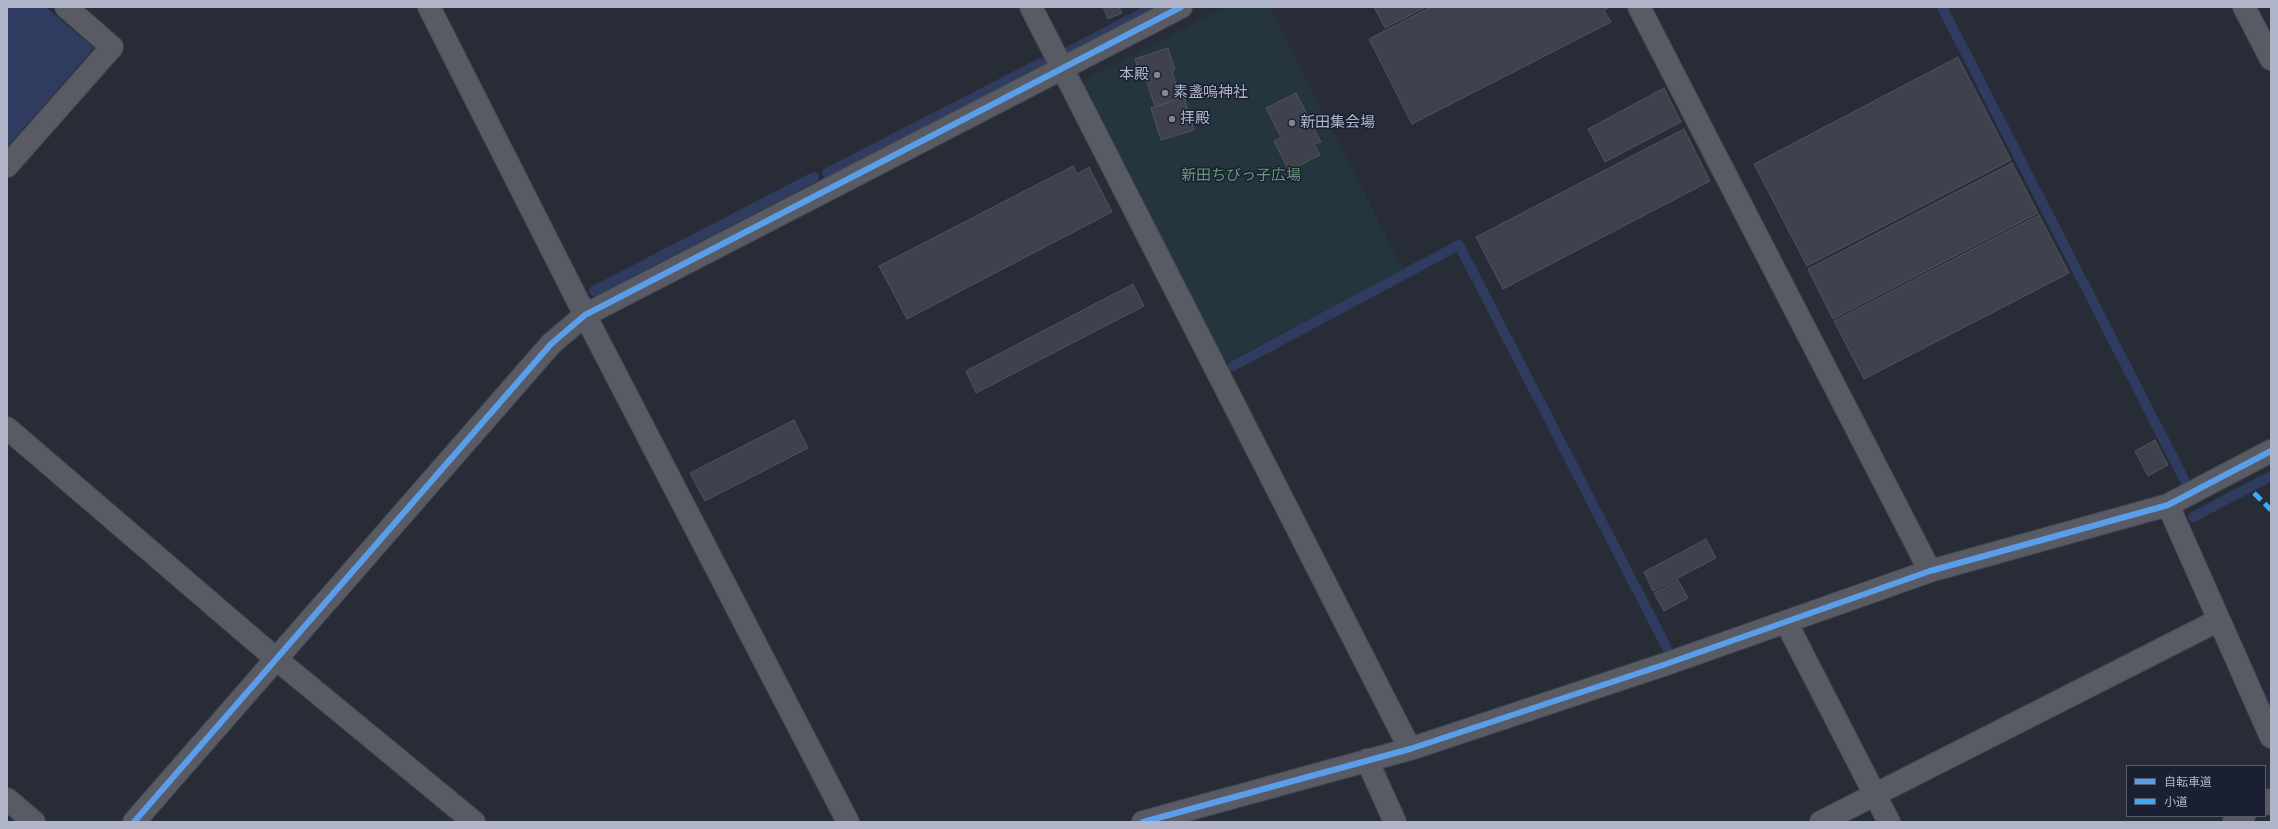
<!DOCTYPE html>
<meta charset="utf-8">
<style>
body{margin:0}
#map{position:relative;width:2278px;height:829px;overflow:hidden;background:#272c37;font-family:"Sofia Sans Condensed","Noto Sans JP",sans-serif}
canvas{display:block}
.frame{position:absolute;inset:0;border:8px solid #b0b5c9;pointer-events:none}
.legend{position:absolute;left:2126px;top:765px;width:140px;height:52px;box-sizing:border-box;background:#1a2032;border:1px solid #565c6e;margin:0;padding:5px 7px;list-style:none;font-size:12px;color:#b0b5c9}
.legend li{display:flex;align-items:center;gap:8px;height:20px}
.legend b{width:20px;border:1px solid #565c6e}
</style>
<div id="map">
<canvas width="2278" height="829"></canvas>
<div class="frame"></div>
<ul class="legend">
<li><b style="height:5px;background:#5a9eea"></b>自転車道</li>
<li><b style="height:5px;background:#3fa9f5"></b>小道</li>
</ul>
</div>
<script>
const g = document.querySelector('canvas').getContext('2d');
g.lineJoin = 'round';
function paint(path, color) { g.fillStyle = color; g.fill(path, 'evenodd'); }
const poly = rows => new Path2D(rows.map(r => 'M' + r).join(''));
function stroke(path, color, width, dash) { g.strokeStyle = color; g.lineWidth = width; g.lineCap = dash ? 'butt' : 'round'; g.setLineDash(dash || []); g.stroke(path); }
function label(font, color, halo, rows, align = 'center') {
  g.font = font + ' "Sofia Sans Condensed","Noto Sans JP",sans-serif'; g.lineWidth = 3; g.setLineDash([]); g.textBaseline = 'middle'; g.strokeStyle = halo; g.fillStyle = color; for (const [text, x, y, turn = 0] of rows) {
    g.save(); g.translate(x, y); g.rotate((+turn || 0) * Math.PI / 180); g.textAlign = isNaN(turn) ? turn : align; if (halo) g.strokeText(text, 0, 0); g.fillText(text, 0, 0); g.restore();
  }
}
const green = poly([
 [1225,7,1269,7,1404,270,1223,364,1079,83]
]);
const water = poly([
 [7,7,46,7,94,48,7,147]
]);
const stream = poly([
 [1942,7,2184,479],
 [1064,54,1154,7],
 [827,173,1041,63],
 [594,291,814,177],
 [1233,366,1459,245,1667,648],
 [2193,517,2271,476]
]);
const building = poly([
 [1103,7,1119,7,1122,13,1108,19,1103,7],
 [1374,7,1426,7,1385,28,1374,7],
 [1431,7,1610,7,1604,10,1611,22,1412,124,1369,39,1431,7],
 [1168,48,1175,70,1172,71,1180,98,1155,107,1146,79,1142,81,1135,59,1168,48],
 [1958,57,2011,160,1807,266,1754,164,1958,57],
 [1664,88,1681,122,1605,162,1588,129,1664,88],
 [1296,93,1321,142,1314,144,1320,155,1289,171,1274,141,1281,137,1266,108,1296,93],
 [1184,97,1194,130,1161,140,1151,108,1184,97],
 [1684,129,1710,181,1503,289,1476,237,1684,129],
 [2012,163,2038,213,1833,319,1808,269,2012,163],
 [1073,166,1077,174,1089,167,1112,212,907,319,879,266,1073,166],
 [2039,215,2069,273,1864,379,1834,321,2039,215],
 [1133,284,1144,306,976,393,966,371,1133,284],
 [794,420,808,448,705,501,690,473,794,420],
 [2155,440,2168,465,2148,476,2135,451,2155,440],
 [1706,539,1716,558,1653,591,1644,572,1706,539],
 [1678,580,1688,598,1664,611,1654,593,1678,580]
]);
const street = poly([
 [429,7,585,315,848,822],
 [1031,7,1410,749],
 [1639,7,1930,571],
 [2244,7,2271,59],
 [7,166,112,47,66,7],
 [7,428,275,658,474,822],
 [2168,505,2271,737],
 [1786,622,1889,822],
 [1367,760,1395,822],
 [7,799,34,822],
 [134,822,551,344,585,315,1181,7],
 [1143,822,1410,749,1666,664,1930,571,2168,505,2271,451],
 [1821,822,2219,620]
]);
const highway = poly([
 [2265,804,2271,800],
 [2234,822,2244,816]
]);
const quiet = poly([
 [2254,493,2271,510]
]);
const cycleway = poly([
 [134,822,551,344,585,315,1181,7],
 [1143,822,1410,749,1666,664,1930,571,2168,505,2271,451]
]);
const markers = [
 [1157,75,4,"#808596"],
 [1165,93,4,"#808596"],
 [1172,119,4,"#808596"],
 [1292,123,4,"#808596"]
];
const poiNames = [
 ["本殿",1149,75,"right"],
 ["素盞嗚神社",1173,93],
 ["拝殿",1180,119],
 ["新田集会場",1300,123]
];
const parkNames = [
 ["新田ちびっ子広場",1241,176]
];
paint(green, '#24353d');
paint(water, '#303c5f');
stroke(stream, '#303c5f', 10);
paint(building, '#3f424d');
stroke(building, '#4f535f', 1);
stroke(street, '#444750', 24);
stroke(highway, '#444852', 24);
stroke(street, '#585a64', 22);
stroke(highway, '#58595e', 22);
stroke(quiet, '#3fa9f5', 5, [10, 5]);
stroke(cycleway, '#5a9eea', 6);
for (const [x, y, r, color] of markers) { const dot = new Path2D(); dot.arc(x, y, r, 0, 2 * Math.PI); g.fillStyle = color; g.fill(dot); stroke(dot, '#1a2032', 1.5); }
label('15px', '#b0b5c9', '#1a2032', poiNames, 'left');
label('15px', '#659c7a', '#1a2032', parkNames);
</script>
